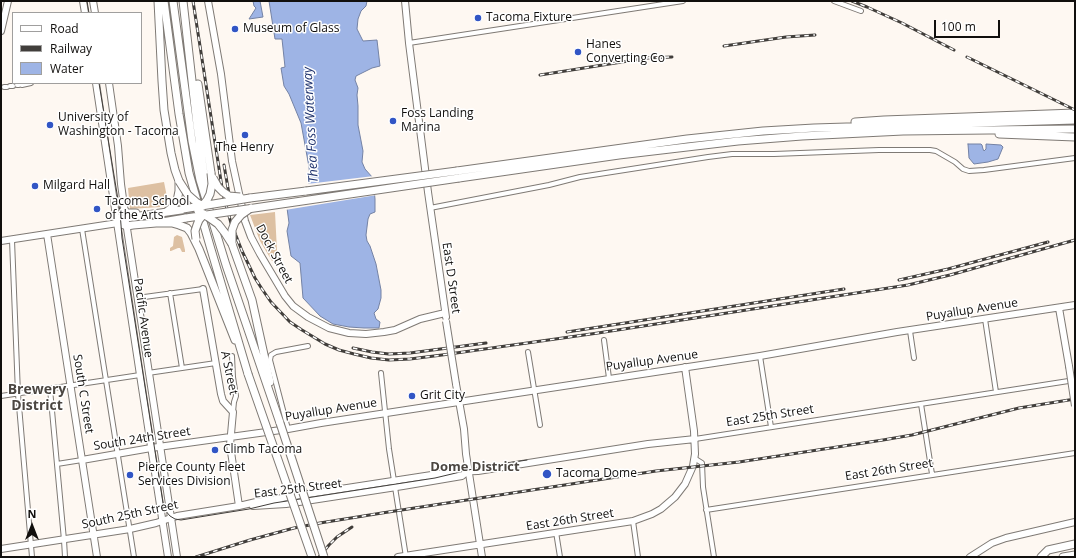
<!DOCTYPE html>
<style>
body{margin:0}
#map{position:relative;width:1076px;height:558px;overflow:hidden;background:#fef8f2;font-family:"Open Sans",sans-serif}
canvas{display:block}
.frame{position:absolute;inset:0;border:2px solid #110f0d;pointer-events:none}
.legend{position:absolute;left:12px;top:12px;width:130px;height:72px;box-sizing:border-box;background:#fff;border:1px solid #a09f9e;margin:0;padding:5px 7px;list-style:none;font-size:12px;color:#110f0d}
.legend li{display:flex;align-items:center;gap:8px;height:20px}
.legend b{width:20px;border:1px solid #a09f9e}
.north{position:absolute;left:12px;top:506px;width:40px;height:40px;-webkit-text-stroke:3px #fff;paint-order:stroke;rotate:0deg;font-size:11px;font-weight:700;line-height:16px;text-align:center;color:#110f0d}
.north::after{content:'';display:block;margin:auto;width:14px;height:18px;background:#110f0d;clip-path:polygon(50% 0,100% 100%,50% 72%,0 100%)}
.scale{position:absolute;left:934px;top:20px;width:66px;height:18px;box-sizing:border-box;border:2px solid #110f0d;border-top:0;padding-left:5px;font-size:12px;line-height:14px;white-space:nowrap;color:#110f0d;-webkit-text-stroke:3px #fff;paint-order:stroke}
</style>
<div id="map">
<canvas width="1076" height="558"></canvas>
<div class="frame"></div>
<ul class="legend">
<li><b style="height:5px;background:#fff"></b>Road</li>
<li><b style="height:5px;background:#413e3b"></b>Railway</li>
<li><b style="height:11px;background:#9eb4e5"></b>Water</li>
</ul>
<div class="north">N</div>
<div class="scale">100 m</div>
</div>
<script>
const g = document.querySelector('canvas').getContext('2d');
g.lineJoin = 'round';
function paint(path, color) { g.fillStyle = color; g.fill(path, 'evenodd'); }
const poly = rows => new Path2D(rows.map(r => 'M' + r).join(''));
function stroke(path, color, width, dash) { g.strokeStyle = color; g.lineWidth = width; g.lineCap = dash ? 'butt' : 'round'; g.setLineDash(dash || []); g.stroke(path); }
function label(font, color, halo, rows, align = 'center') {
  g.font = font + ' "Open Sans",sans-serif'; g.lineWidth = 3; g.setLineDash([]); g.textBaseline = 'middle'; g.strokeStyle = halo; g.fillStyle = color; for (const [text, x, y, turn = 0] of rows) {
    g.save(); g.translate(x, y); g.rotate((+turn || 0) * Math.PI / 180); g.textAlign = isNaN(turn) ? turn : align; if (halo) g.strokeText(text, 0, 0); g.fillText(text, 0, 0); g.restore();
  }
}
const green = poly([
 [164,182,168,202,167,203,160,205,160,207,130,209,128,188],
 [275,212,277,251,275,259,272,261,260,241,250,215],
 [177,235,182,237,185,250,185,252,182,252,180,248,178,248,171,251,170,251,170,248,173,246,174,237]
]);
const water = poly([
 [253,1,260,1,263,17,249,19,256,8,254,6,253,1],
 [269,1,367,1,366,6,361,11,358,19,357,29,363,41,377,40,380,66,372,68,356,76,355,80,358,88,357,95,358,106,358,125,363,151,362,162,365,169,373,178,375,199,375,212,370,214,368,219,366,235,367,241,370,246,376,264,381,290,381,298,378,309,374,313,376,319,380,322,379,328,364,328,349,327,333,324,320,316,303,298,300,263,291,256,287,231,289,223,287,208,309,184,310,178,309,167,301,123,289,94,284,86,281,68,285,67,282,39,275,39,269,1],
 [968,144,981,144,982,145,983,149,984,151,986,149,986,144,1001,145,1003,147,998,159,988,162,974,164,969,158,968,144]
]);
const pier = poly([
 [374,176,377,195,285,210,285,207,291,198,300,193,307,184]
]);
const street = poly([
 [834,1,861,11],
 [409,43,683,1],
 [17,85,19,85],
 [22,85,31,83],
 [10,86,13,86],
 [4,87,7,87],
 [430,208,549,185,580,177,708,157,732,154,774,154,879,150,930,150,936,151,955,162,963,169,969,171,984,170,1075,158],
 [82,229,134,557],
 [12,240,18,394,32,557],
 [170,293,182,368],
 [137,298,203,289],
 [985,319,996,392],
 [910,331,914,358],
 [604,340,609,378],
 [528,352,540,425],
 [232,356,233,377,236,396,234,402,233,412],
 [760,356,771,427],
 [148,373,216,363],
 [381,373,389,449,406,557],
 [50,389,64,540,65,557],
 [1,396,140,375],
 [921,404,932,474],
 [288,429,270,360,271,355,276,352,308,346],
 [695,439,1075,380],
 [694,458,702,463,703,487,714,557],
 [57,464,82,460],
 [706,510,1075,453],
 [633,521,638,557],
 [556,532,560,557]
]);
const secondary = poly([
 [208,1,221,74,232,161,245,221,251,237,260,254,285,296,293,306,308,317,329,328,349,333,366,334,384,332,395,330,420,319,445,313],
 [405,1,409,43,428,192,446,317],
 [1,31,8,1],
 [47,234,97,557],
 [1,241,118,223],
 [203,289,221,394,223,401,233,412,230,445,239,506],
 [1059,308,1069,366],
 [456,384,464,429,466,454,482,557],
 [82,460,151,448,288,429,321,423,760,356,897,332,1075,305],
 [253,506,286,504,403,486,462,476,468,471],
 [1,549,130,529,156,523,177,516,239,506,256,502,451,472,478,471,648,444,695,439],
 [398,557,633,521,652,514,661,509,675,497,685,484,693,466,695,454,694,431,685,367],
 [970,557,992,543,1006,538,1075,522]
]);
const primary = poly([
 [83,1,85,13],
 [93,1,95,13],
 [96,83,140,375,168,557],
 [109,83,118,146,121,184,125,213],
 [126,222,177,557]
]);
const highway = poly([
 [158,1,162,81,164,110,171,153,175,170,179,181,179,191,177,201,173,207,166,212],
 [164,1,179,114,189,173,210,246,248,374],
 [173,1,192,141,200,180,226,265,280,423],
 [183,1,197,125,206,188],
 [198,84,211,173],
 [855,122,884,120,1075,113],
 [999,134,1075,137],
 [457,171,687,139,763,131,814,128,1075,120],
 [459,178,619,155,738,141,802,136,903,131,1075,129],
 [250,198,306,191],
 [124,210,127,213,136,213],
 [118,223,127,226,133,225,156,223,186,218,191,216],
 [118,223,126,218,188,209],
 [156,223,172,223,179,225,187,228,191,233,199,249,235,340],
 [232,244,252,300,270,382],
 [1041,557,1048,550,1075,544],
 [1063,557,1075,555]
]);
const tram = poly([
 [87,1,89,13],
 [99,83,120,212,122,238,163,503,164,509,170,516,175,519,181,520,224,513,249,509,274,503,435,478,481,467,527,460]
]);
const rail = poly([
 [193,1,223,194,231,223,242,251,255,278,262,289,271,302,290,322,302,330,325,344,339,350,354,354,371,358,389,360,410,359,442,355,598,333,908,285,950,275,1075,240],
 [852,1,867,7,902,23,954,50],
 [724,46,786,37,815,35],
 [967,57,1075,110],
 [540,75,647,58,672,57],
 [224,165,229,194],
 [899,280,948,269,1048,242],
 [567,332,844,289],
 [353,348,372,352,389,354,410,353,486,343],
 [196,557,250,540,294,528,320,523,382,513,656,471,739,462,883,440,912,435,1019,408,1075,399],
 [319,557,329,545,337,537,352,527]
]);
const secondaryBridge = poly([
 [446,321,456,384],
 [1069,366,1075,406]
]);
const highwayBridge = poly([
 [211,173,212,184,210,194,207,200,198,211,208,217,218,224,225,233,232,244],
 [213,178,218,187,223,192,229,196,240,197],
 [179,181,188,195,196,202,203,206],
 [306,191,457,171],
 [183,209,250,198],
 [186,218,459,178],
 [196,239,195,231,197,225,199,220,204,214],
 [232,242,232,230,235,222,241,215,251,208],
 [248,374,312,557],
 [280,423,324,557]
]);
const markers = [
 [478,18,4,"#3155c5"],
 [235,29,4,"#3155c5"],
 [578,52,4,"#3155c5"],
 [393,121,4,"#3155c5"],
 [50,125,4,"#3155c5"],
 [245,135,4,"#3155c5"],
 [35,186,4,"#3155c5"],
 [97,209,4,"#3155c5"],
 [412,396,4,"#3155c5"],
 [215,450,4,"#3155c5"],
 [547,474,5,"#3155c5"],
 [130,475,4,"#3155c5"]
];
const poiNames = [
 ["Tacoma Fixture",486,18],
 ["Museum of Glass",243,29],
 ["Hanes",586,45],
 ["Converting Co",586,59],
 ["Foss Landing",401,114],
 ["Marina",401,128],
 ["University of",58,118],
 ["Washington - Tacoma",58,132],
 ["The Henry",245,148,"center"],
 ["Milgard Hall",43,186],
 ["Tacoma School",105,202],
 ["of the Arts",105,216],
 ["Grit City",420,396],
 ["Climb Tacoma",223,450],
 ["Pierce County Fleet",138,468],
 ["Services Division",138,482],
 ["Tacoma Dome",556,474]
];
const streetNames = [
 ["Dock Street",274,254,62],
 ["East D Street",451,278,82],
 ["Puyallup Avenue",972,310,-9],
 ["Pacific Avenue",143,318,82],
 ["Puyallup Avenue",652,361,-8],
 ["A Street",229,373,78],
 ["South C Street",83,394,81],
 ["Puyallup Avenue",331,410,-9],
 ["East 25th Street",770,416,-9],
 ["South 24th Street",142,439,-9],
 ["East 26th Street",889,470,-9],
 ["East 25th Street",298,489,-7],
 ["South 25th Street",130,515,-12],
 ["East 26th Street",570,520,-9]
];
const waterNames = [
 ["Thea Foss Waterway",311,125,-93]
];
const neighbourhoodNames = [
 ["Dome District",475,467]
];
const quarterNames = [
 ["Brewery",37,390],
 ["District",37,406]
];
paint(green, '#ddc0a2');
paint(water, '#9eb4e5');
stroke(water, '#7482a4', 1);
paint(pier, '#fef8f2');
stroke(street, '#7f7a75', 6);
stroke(secondary, '#7f7a75', 8);
stroke(primary, '#7f7a75', 8);
stroke(highway, '#7f7a75', 9);
stroke(street, '#fff', 4);
stroke(secondary, '#fff', 6);
stroke(primary, '#fff', 6);
stroke(highway, '#fff', 7);
stroke(tram, '#413e3b', 1);
stroke(rail, '#413e3b', 3);
stroke(rail, '#fff', 1.5, [4.5]);
stroke(secondaryBridge, '#7f7a75', 8, []);
stroke(highwayBridge, '#7f7a75', 9, []);
stroke(secondaryBridge, '#fff', 6);
stroke(highwayBridge, '#fff', 7);
for (const [x, y, r, color] of markers) { const dot = new Path2D(); dot.arc(x, y, r, 0, 2 * Math.PI); g.fillStyle = color; g.fill(dot); stroke(dot, '#fff', 1.5); }
label('12px', '#110f0d', '#fff', poiNames, 'left');
label('12px', '#110f0d', '#fff', streetNames);
label('italic 13px', '#20346f', '#fff', waterNames);
label('bold 13px', '#4b4641', '#fff', neighbourhoodNames);
label('bold 14px', '#4b4641', '#fff', quarterNames);
</script>
